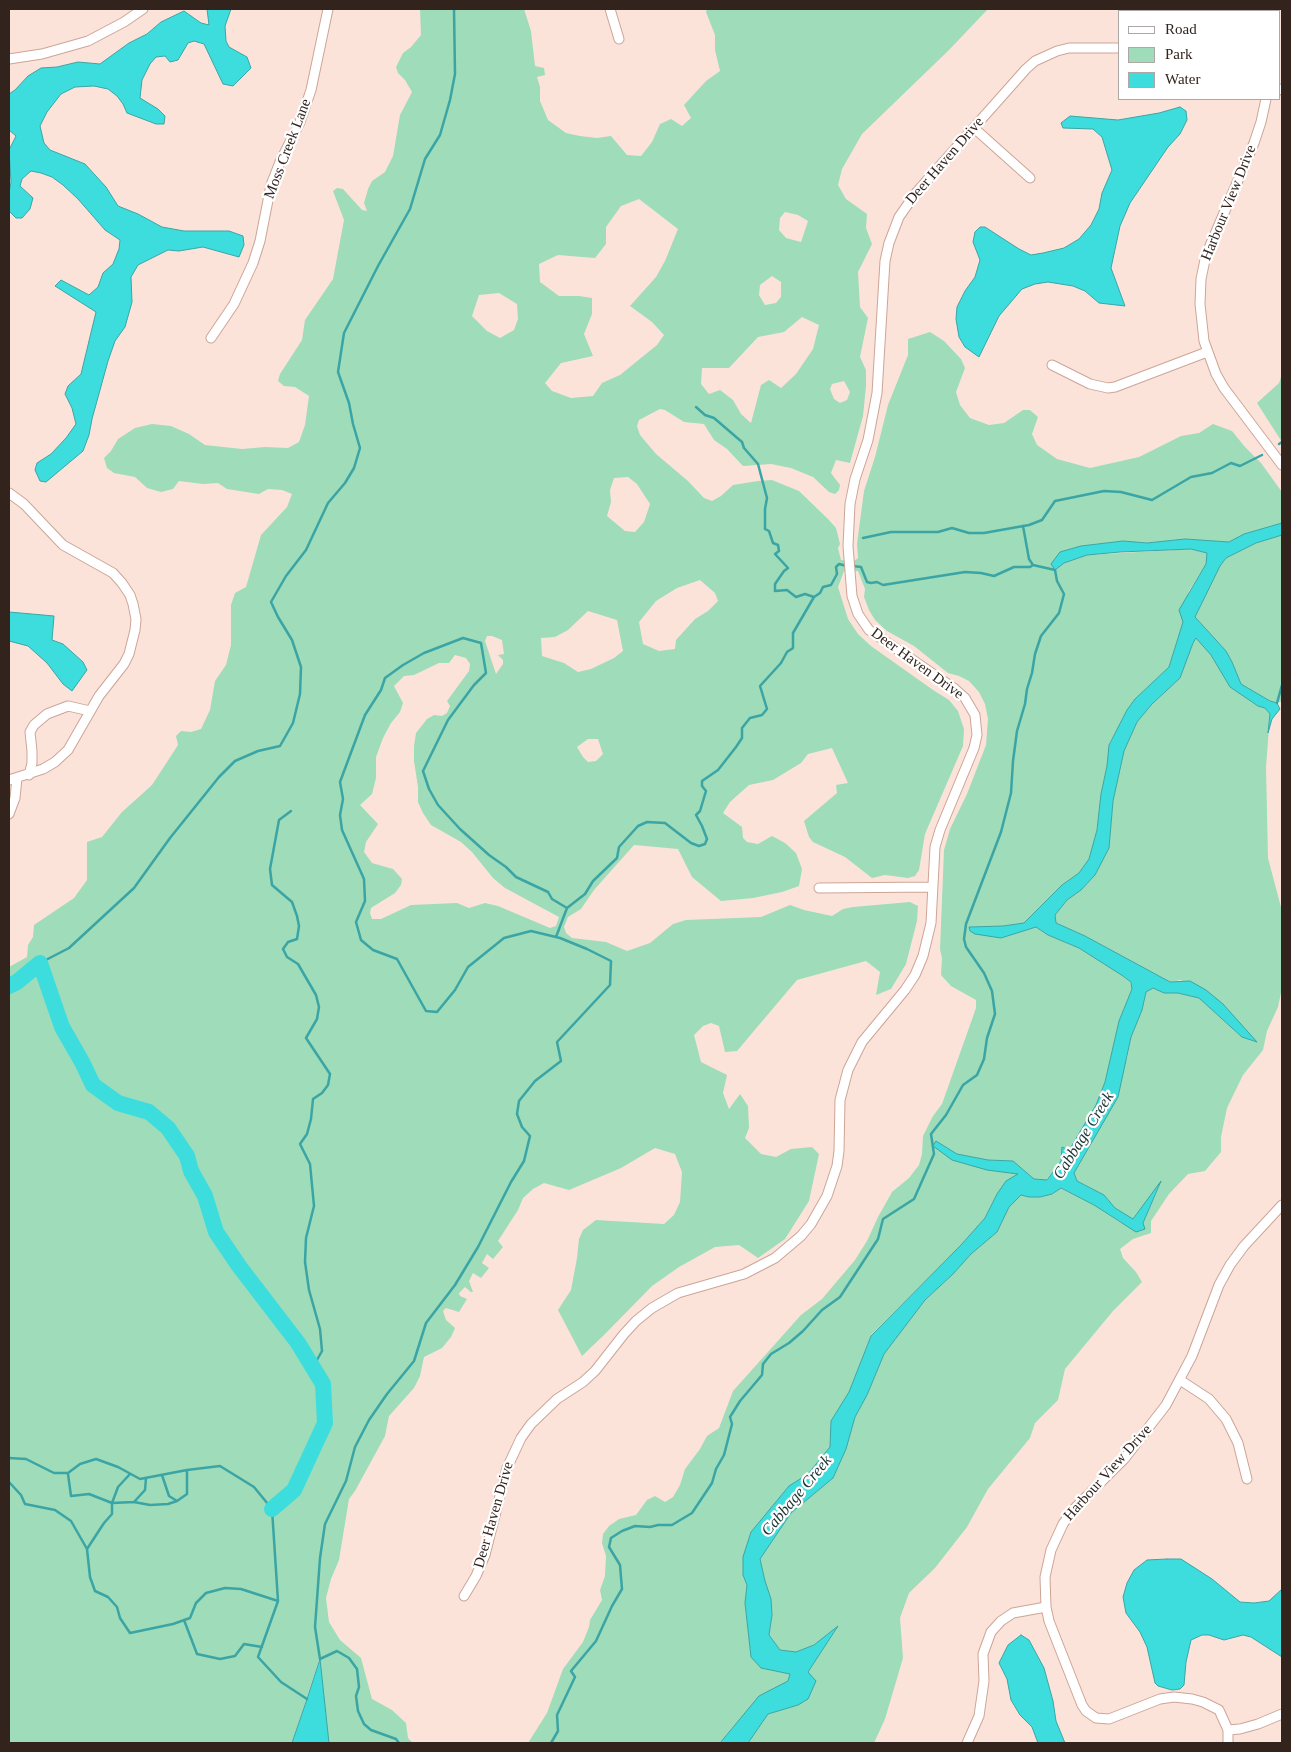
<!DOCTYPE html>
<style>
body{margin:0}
#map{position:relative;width:1291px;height:1752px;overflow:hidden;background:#fce3da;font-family:"Times New Roman",serif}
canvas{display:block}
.frame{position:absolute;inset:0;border:10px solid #32231d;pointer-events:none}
.legend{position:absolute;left:1118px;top:10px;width:162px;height:90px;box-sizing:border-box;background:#fff;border:1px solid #ada7a5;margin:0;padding:6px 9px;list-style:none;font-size:15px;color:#32231d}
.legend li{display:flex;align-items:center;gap:10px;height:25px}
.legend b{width:25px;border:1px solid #ada7a5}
</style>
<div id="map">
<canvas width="1291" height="1752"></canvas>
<div class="frame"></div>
<ul class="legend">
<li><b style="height:6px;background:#fff"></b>Road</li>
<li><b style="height:14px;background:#9edcba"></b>Park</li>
<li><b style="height:14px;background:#3dddde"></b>Water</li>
</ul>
</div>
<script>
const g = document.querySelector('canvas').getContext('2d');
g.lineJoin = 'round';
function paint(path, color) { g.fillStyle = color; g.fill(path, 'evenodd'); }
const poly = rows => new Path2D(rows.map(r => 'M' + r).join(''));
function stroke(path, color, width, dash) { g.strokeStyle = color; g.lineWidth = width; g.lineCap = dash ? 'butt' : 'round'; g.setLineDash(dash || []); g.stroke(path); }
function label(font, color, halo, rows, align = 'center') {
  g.font = font + ' "Times New Roman",serif'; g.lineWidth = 4.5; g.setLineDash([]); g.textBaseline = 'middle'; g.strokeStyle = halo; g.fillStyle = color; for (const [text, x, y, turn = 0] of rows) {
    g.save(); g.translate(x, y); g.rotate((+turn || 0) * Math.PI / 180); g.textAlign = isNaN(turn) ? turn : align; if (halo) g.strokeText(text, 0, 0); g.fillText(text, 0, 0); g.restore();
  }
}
const green = poly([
 [420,9,524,9,531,31,535,66,544,68,545,75,537,77,540,87,540,101,548,120,566,133,580,136,597,138,611,136,627,155,641,156,652,142,660,124,671,119,682,126,691,118,684,105,706,81,720,71,715,50,715,35,706,12,707,9,988,9,949,50,862,134,842,169,838,185,846,199,867,214,866,228,872,244,858,272,860,307,868,318,860,357,866,370,866,386,863,416,850,463,836,460,831,473,840,485,839,490,835,494,829,492,813,477,791,468,771,464,743,466,727,449,714,440,704,424,684,422,665,410,660,409,639,420,637,426,640,435,656,454,688,481,704,498,712,501,721,496,733,485,758,481,772,480,799,491,828,519,836,528,840,544,838,548,841,560,854,561,858,558,857,544,864,491,875,457,888,405,908,355,908,339,930,332,944,341,961,359,965,368,956,392,960,405,970,418,989,425,1004,423,1023,410,1030,410,1038,417,1032,434,1037,445,1057,459,1090,468,1139,457,1181,436,1199,433,1213,424,1232,431,1245,447,1261,463,1282,492,1282,523,1244,534,1229,542,1185,539,1147,543,1123,541,1081,546,1055,570,1064,563,1087,555,1192,549,1207,553,1206,564,1189,591,1183,622,1169,667,1135,699,1127,710,1109,744,1107,766,1101,794,1097,830,1089,859,1079,873,1062,885,1024,923,1003,926,969,927,1001,938,1036,927,1048,935,1079,948,1123,976,1131,982,1132,989,1119,1022,1105,1082,1096,1105,1068,1150,1063,1148,1061,1153,1061,1161,1046,1180,1034,1179,1013,1161,988,1160,957,1154,936,1141,933,1146,1004,1171,1019,1174,997,1194,985,1218,961,1245,871,1335,849,1392,831,1421,830,1447,808,1474,789,1486,751,1532,743,1558,743,1575,747,1585,745,1603,751,1657,779,1671,790,1674,788,1681,733,1727,720,1743,528,1743,547,1713,563,1669,583,1642,589,1627,590,1620,602,1600,600,1590,605,1576,606,1556,602,1543,603,1534,609,1526,619,1519,636,1515,647,1500,655,1496,665,1502,673,1497,680,1485,685,1469,700,1449,707,1436,719,1428,733,1391,801,1315,822,1299,855,1260,867,1241,878,1217,892,1192,909,1178,919,1165,922,1154,923,1136,933,1116,942,1104,976,1008,976,1000,951,986,941,975,942,958,940,949,944,850,950,829,967,794,986,745,988,719,985,704,979,692,969,681,959,676,948,673,914,646,887,631,875,620,869,610,864,597,865,589,858,571,844,571,838,587,848,619,858,634,871,646,933,690,949,700,958,711,964,729,963,746,925,834,919,870,915,876,908,878,885,875,872,878,845,857,813,842,809,837,804,821,837,793,836,785,848,783,832,748,808,754,801,763,773,780,749,785,730,802,723,813,742,827,743,838,747,842,758,844,772,836,785,843,796,853,802,869,799,886,782,892,753,898,721,901,692,877,678,849,634,845,594,890,581,909,568,917,564,927,566,933,572,938,606,942,627,951,650,943,673,924,686,920,761,917,790,905,804,910,832,916,843,909,853,907,910,902,918,906,917,921,906,964,891,989,876,995,880,972,866,961,797,980,737,1051,725,1052,719,1026,711,1023,703,1026,694,1035,701,1062,727,1075,723,1093,729,1109,740,1094,748,1106,749,1128,745,1138,761,1154,776,1157,791,1149,812,1147,819,1154,809,1201,785,1239,758,1258,739,1245,715,1247,679,1267,652,1286,604,1335,582,1356,558,1310,571,1290,577,1258,579,1239,583,1230,596,1220,664,1224,674,1215,680,1202,682,1172,675,1154,655,1148,621,1168,569,1190,544,1183,533,1189,523,1198,518,1210,498,1241,503,1247,493,1259,487,1254,482,1263,489,1268,481,1278,473,1273,469,1281,473,1292,471,1292,465,1287,459,1293,460,1296,467,1299,459,1312,446,1308,443,1311,446,1320,455,1328,451,1337,442,1348,424,1357,420,1376,414,1388,389,1416,385,1436,355,1491,349,1499,339,1560,331,1579,326,1598,329,1622,340,1640,361,1658,372,1699,392,1710,406,1723,408,1738,413,1743,329,1743,319,1660,292,1743,9,1743,9,967,27,957,28,945,33,937,34,925,74,898,87,880,87,842,102,837,122,812,152,785,178,745,176,736,181,731,191,732,201,729,210,710,215,681,226,665,231,645,231,605,235,593,246,587,261,535,287,507,292,494,282,490,268,489,259,494,227,489,218,483,203,484,179,481,173,489,161,492,147,488,135,477,114,473,107,468,104,458,111,451,118,439,135,428,152,424,171,426,189,434,205,445,242,449,265,447,288,448,299,442,305,425,309,396,295,387,284,386,278,381,280,374,302,340,305,320,333,279,344,220,333,191,337,188,343,189,362,210,367,211,364,203,368,189,372,181,385,172,393,156,400,115,412,92,405,80,398,73,396,67,403,53,411,47,421,35],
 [639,199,678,229,665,261,656,277,630,306,652,322,664,335,657,345,620,375,602,383,593,396,571,398,552,391,545,383,561,363,593,356,584,334,592,314,592,298,579,296,559,296,540,282,539,264,558,255,595,258,606,244,606,227,621,206],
 [785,212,798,215,808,221,801,242,786,238,779,230,780,218],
 [772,276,781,282,781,297,776,303,765,305,759,295,760,285],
 [499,293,517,304,518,319,514,330,500,338,487,331,472,316,479,295],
 [802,317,819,325,813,349,796,374,781,388,769,380,761,385,751,423,741,414,733,400,720,390,709,394,701,384,702,368,729,368,758,337,784,332],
 [844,381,850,392,847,400,840,403,834,399,830,389,832,384],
 [628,477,637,484,650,504,644,522,635,532,625,531,607,516,611,502,610,490,614,478],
 [700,580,715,593,718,601,708,611,695,619,676,640,675,649,659,651,643,644,639,622,656,601,677,588],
 [588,611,617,620,623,651,614,658,591,669,578,672,564,663,542,656,541,638,555,637,568,630],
 [487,636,492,636,502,640,504,654,498,655,503,660,503,664,496,674,485,641],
 [455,655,466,658,470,664,469,671,447,701,450,706,447,713,442,716,434,715,427,719,416,733,414,746,414,761,418,787,418,802,423,813,431,825,461,842,472,852,493,878,505,888,559,917,556,926,550,928,498,906,485,903,469,908,457,903,411,905,381,919,372,919,370,913,371,908,395,893,401,885,402,879,393,869,372,863,364,852,366,842,378,824,360,805,372,794,376,778,376,757,383,738,391,723,400,712,403,703,394,686,404,676,414,675,439,663,449,663],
 [588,739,598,739,603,754,596,761,588,762,583,757,577,747],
 [1282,374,1282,442,1257,403,1279,383],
 [1282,535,1282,701,1277,703,1270,701,1241,684,1232,662,1226,651,1195,617,1220,566,1226,558,1256,543],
 [1197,637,1211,655,1230,687,1258,706,1265,708,1270,715,1266,767,1268,858,1282,911,1282,988,1278,1007,1267,1031,1263,1050,1243,1075,1227,1108,1221,1137,1221,1152,1205,1171,1188,1174,1169,1194,1151,1221,1151,1233,1133,1239,1120,1249,1123,1258,1136,1272,1142,1282,1113,1311,1065,1369,1058,1400,1035,1423,1030,1438,988,1489,967,1527,935,1568,909,1593,900,1618,903,1658,885,1719,874,1743,748,1743,768,1714,798,1705,808,1672,837,1628,814,1645,796,1652,780,1650,769,1635,772,1615,771,1599,765,1581,760,1559,791,1513,833,1478,846,1449,855,1417,867,1395,884,1354,925,1300,953,1274,971,1254,997,1232,1009,1207,1021,1195,1029,1197,1040,1197,1052,1194,1060,1188,1094,1205,1121,1223,1143,1223,1160,1184,1133,1219,1115,1208,1104,1195,1077,1181,1074,1173,1090,1146,1127,1058,1131,1037,1142,1010,1146,992,1153,988,1164,993,1178,993,1199,998,1242,1037,1256,1042,1181,980,1170,982,1085,936,1056,923,1055,915,1067,900,1081,890,1095,875,1109,848,1113,801,1124,751,1137,722,1152,704,1180,678,1193,643]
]);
const water = poly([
 [207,9,231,9,225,26,226,41,229,47,247,57,251,68,233,86,223,84,204,44,194,41,188,43,178,60,170,62,165,56,156,57,150,64,142,80,140,98,158,109,165,116,164,124,156,124,127,113,123,104,117,96,108,89,94,86,75,87,61,94,47,112,40,126,44,143,50,150,85,164,106,187,118,206,138,214,162,227,184,231,229,231,243,236,244,245,239,257,203,247,179,251,168,250,138,265,131,277,132,302,125,327,115,341,108,361,92,419,89,435,83,451,46,482,40,481,35,470,37,463,51,454,66,438,76,424,72,408,65,394,68,386,81,374,96,312,55,286,61,280,89,295,98,287,103,273,113,264,119,249,120,240,105,230,78,199,63,185,52,177,41,173,31,171,22,179,20,186,33,198,30,209,22,218,16,218,9,211,9,193,11,182,9,150,16,136,9,130,9,94,15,90,28,76,41,68,57,67,78,62,100,64,129,43,147,34,161,22,184,11,201,23,209,25,207,9],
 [1180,107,1186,111,1187,120,1180,134,1168,147,1130,203,1120,226,1111,268,1125,306,1099,303,1085,291,1073,286,1048,282,1035,284,1022,289,999,316,979,357,965,347,959,337,956,319,957,307,965,291,975,277,980,260,973,242,975,232,980,227,985,227,1019,249,1031,255,1043,253,1064,248,1079,239,1091,225,1099,209,1102,193,1112,170,1102,137,1093,129,1063,128,1061,123,1070,116,1118,120,1159,113,1180,107],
 [1282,523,1282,535,1256,543,1226,558,1220,566,1195,617,1226,651,1232,662,1241,684,1270,701,1277,703,1280,709,1272,719,1268,733,1270,714,1265,708,1258,706,1230,687,1211,655,1196,638,1193,643,1180,678,1152,704,1137,722,1124,751,1113,801,1109,848,1095,875,1081,890,1067,900,1055,915,1056,923,1085,936,1170,982,1190,981,1206,990,1223,1004,1257,1042,1242,1037,1199,998,1178,993,1164,993,1153,988,1146,992,1142,1010,1131,1037,1118,1097,1074,1173,1077,1181,1104,1195,1115,1208,1133,1219,1161,1181,1143,1223,1145,1229,1136,1232,1094,1205,1061,1188,1052,1194,1040,1197,1029,1197,1021,1195,1009,1207,997,1232,971,1254,953,1274,925,1300,884,1354,867,1395,855,1417,846,1449,833,1478,791,1513,760,1559,765,1581,771,1599,772,1615,769,1635,780,1650,796,1652,814,1645,838,1626,808,1672,816,1681,808,1699,798,1705,768,1714,748,1743,720,1743,759,1696,788,1681,790,1674,761,1668,751,1657,745,1603,747,1585,743,1575,743,1557,751,1532,789,1486,808,1474,830,1447,831,1421,849,1392,871,1336,961,1245,985,1218,997,1194,1006,1181,1018,1174,987,1170,952,1160,933,1146,936,1141,957,1154,988,1160,1013,1161,1034,1179,1047,1180,1061,1161,1062,1147,1069,1150,1096,1105,1105,1082,1119,1021,1132,989,1131,982,1123,976,1079,948,1048,935,1036,927,1001,938,975,934,970,931,969,927,1003,926,1024,923,1062,885,1079,873,1089,859,1097,830,1101,794,1107,766,1109,745,1127,710,1135,699,1169,667,1183,622,1179,610,1206,564,1207,553,1191,549,1120,552,1087,555,1064,563,1055,570,1051,564,1060,552,1081,546,1123,541,1147,543,1185,539,1229,542,1244,534,1282,523],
 [9,612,54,616,52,640,63,644,83,662,87,670,72,691,63,684,47,663,28,646,9,641,9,612],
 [1167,1559,1181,1559,1212,1579,1240,1602,1254,1603,1269,1601,1282,1589,1282,1657,1251,1637,1243,1635,1224,1640,1209,1635,1202,1635,1191,1640,1186,1662,1184,1685,1180,1689,1172,1690,1158,1686,1155,1683,1147,1647,1140,1632,1126,1613,1123,1597,1127,1583,1134,1570,1147,1560,1167,1559],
 [1021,1635,1029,1640,1044,1668,1053,1701,1056,1721,1065,1743,1038,1743,1032,1727,1020,1715,1011,1700,1007,1679,999,1663,1008,1645,1021,1635],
 [320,1659,329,1743,292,1743,307,1699,320,1659]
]);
const stream = poly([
 [696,407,705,415,714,418,742,442,744,448,758,464,767,498,765,509,765,529,769,531,773,543,778,545,779,551,775,554,788,568,784,571,775,584,775,591,787,590,796,597,805,594,814,597],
 [1279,444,1282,442],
 [1023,526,1029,559,1033,565],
 [863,538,891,532,938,532,952,528,969,533,984,533,1029,525,1042,520,1055,501,1104,491,1121,492,1152,500,1191,477,1212,473,1231,463,1240,466,1262,455],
 [1277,703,1282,685],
 [291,811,279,820,270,869,272,885,292,902,297,916,299,926,297,939,288,942,283,949,287,957,298,964,316,995,319,1007,317,1019,306,1038,330,1074,328,1085,322,1093,313,1099,311,1119,307,1134,300,1144,310,1164,314,1206,306,1238,305,1262,309,1290,320,1329,322,1351,313,1367],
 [556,937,567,908],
 [40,963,69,948,134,888,170,838,219,777,235,761,258,751,280,746,293,723,300,694,301,667,292,640,278,617,271,602,286,576,306,550,328,503,345,483,354,468,360,448,353,424,349,403,338,372,344,333,378,266,410,209,425,159,440,135,450,100,455,74,454,9],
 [9,1458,26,1459,54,1473,68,1473,80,1464,96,1459,118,1467,140,1479,187,1470,220,1466,254,1487,272,1509,278,1601,258,1657,281,1682,307,1699],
 [68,1474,71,1496,89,1494,112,1503,134,1502,145,1490,146,1478],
 [162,1475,169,1496,177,1501],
 [9,1482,21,1495,25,1504,55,1510,71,1521,87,1549,90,1577,95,1591,108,1597,117,1607,120,1618,130,1633,173,1624,190,1618,196,1603,206,1593,225,1588,241,1589,278,1601],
 [134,1502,150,1505,168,1504,177,1501,187,1494,187,1470],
 [87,1549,104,1523,112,1514,112,1503,118,1487,130,1474],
 [184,1620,197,1654,220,1659,235,1656,244,1644,262,1647],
 [399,1743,396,1739,371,1730,364,1724,358,1711,356,1696,359,1687,357,1669,349,1658,337,1651,320,1659,315,1627,320,1558,325,1524,346,1481,355,1447,369,1420,387,1394,414,1361,426,1323,455,1285,478,1247,511,1182,524,1161,530,1136,522,1127,517,1114,519,1101,535,1081,561,1061,557,1042,610,985,611,961,587,949,560,938,531,931,504,938,468,967,455,990,437,1012,426,1011,397,959,373,950,361,940,356,922,365,901,364,879,342,830,340,815,343,799,340,782,365,715,381,690,385,678,403,665,424,653,463,638,481,643,486,673,474,685,448,720,423,771,429,789,438,805,460,829,489,855,506,867,516,877,548,892,552,899,567,908,585,894,593,881,617,858,619,847,638,826,647,822,665,823,691,843,699,846,705,844,707,839,702,826,696,815,700,811,706,791,702,786,702,781,718,770,736,747,742,738,742,728,750,718,762,715,767,709,760,686,781,663,787,652,793,648,793,633,814,597,820,593,823,587,831,585,837,574,836,567,839,564,847,566],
 [551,1743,558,1731,557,1715,575,1677,571,1671,596,1641,612,1606,622,1589,620,1565,609,1547,611,1538,622,1531,635,1526,650,1527,658,1525,672,1525,692,1513,712,1483,716,1469,724,1455,732,1424,730,1417,740,1401,762,1375,763,1364,771,1354,789,1343,803,1331,822,1310,840,1297,878,1239,883,1219,914,1199,934,1154,931,1134,946,1115,963,1085,977,1075,984,1059,987,1038,995,1014,992,991,984,973,966,947,964,939,966,924,1001,832,1011,793,1013,761,1017,731,1025,704,1027,689,1032,673,1035,654,1041,636,1059,613,1064,594,1057,581,1055,570,1033,565,1030,567,1014,567,994,576,981,573,965,572,883,585,877,582,871,583,867,582,861,567,853,566]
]);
const river = poly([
 [9,986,17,982,40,963,62,1027,82,1062,93,1085,118,1103,149,1112,168,1128,187,1156,191,1171,205,1196,216,1232,239,1266,298,1343,323,1384,325,1423,294,1490,272,1509]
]);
const minor = poly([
 [610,9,619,39],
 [1262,9,1262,11],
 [9,59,42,54,88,41,124,22,143,9],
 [1280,89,1282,90],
 [1266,99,1261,122,1254,143,1206,255,1201,279,1200,304,1204,341,1216,374,1224,388,1282,465],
 [974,128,1030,178],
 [211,338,234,304,253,263,260,241,271,185,280,162,300,122,311,90,328,9],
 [1052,365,1090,384,1108,388,1115,387,1207,352],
 [9,493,24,504,63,545,113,573,122,583,130,595,133,604,136,619,135,630,129,654,124,664,99,696,68,750,55,762,43,769,9,780],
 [29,775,32,763,32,751,30,732,34,725,47,714,68,706,90,711],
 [9,814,15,798,17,778],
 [819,888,933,887],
 [1180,1380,1209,1399,1226,1419,1238,1443,1247,1479],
 [464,1596,476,1576,485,1555,507,1468,521,1438,531,1424,557,1399,583,1382,595,1371,624,1334,636,1321,652,1308,678,1293,744,1274,775,1258,801,1236,811,1224,827,1196,837,1166,839,1151,840,1100,848,1070,862,1042,905,990,915,975,923,956,931,923,935,847,940,830,974,748,977,735,975,715,965,698,955,689,869,630,858,614,852,596,848,546,850,504,855,479,868,440,877,393,885,261,889,243,899,217,915,194,1026,69,1035,61,1057,51,1069,48,1120,48],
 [1228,1730,1240,1729,1258,1724,1282,1714],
 [967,1743,979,1716,984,1681,983,1654,991,1632,1001,1621,1013,1613,1046,1607],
 [1228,1743,1228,1730,1219,1710,1203,1702,1192,1699,1174,1697,1160,1699,1109,1719,1096,1718,1086,1711,1082,1705,1049,1621,1046,1607,1045,1577,1051,1550,1063,1524,1072,1511,1125,1458,1166,1405,1192,1356,1219,1285,1230,1265,1244,1246,1282,1205]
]);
const streetNames = [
 ["Moss Creek Lane",288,149,-69],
 ["Deer Haven Drive",945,161,-49],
 ["Harbour View Drive",1229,203,-68],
 ["Deer Haven Drive",917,664,36],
 ["Harbour View Drive",1108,1473,-48],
 ["Deer Haven Drive",494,1515,-74]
];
const waterNames = [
 ["Cabbage Creek",1084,1136,-58],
 ["Cabbage Creek",797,1496,-50]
];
paint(green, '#9edcba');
paint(water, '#3dddde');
stroke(water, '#3aa5a4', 1);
stroke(stream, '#3aa5a4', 2.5);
stroke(river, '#3dddde', 16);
stroke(minor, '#cca597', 11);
stroke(minor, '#fff', 9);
label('15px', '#32231d', '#fff', streetNames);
label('italic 16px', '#1b3534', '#fff', waterNames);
</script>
